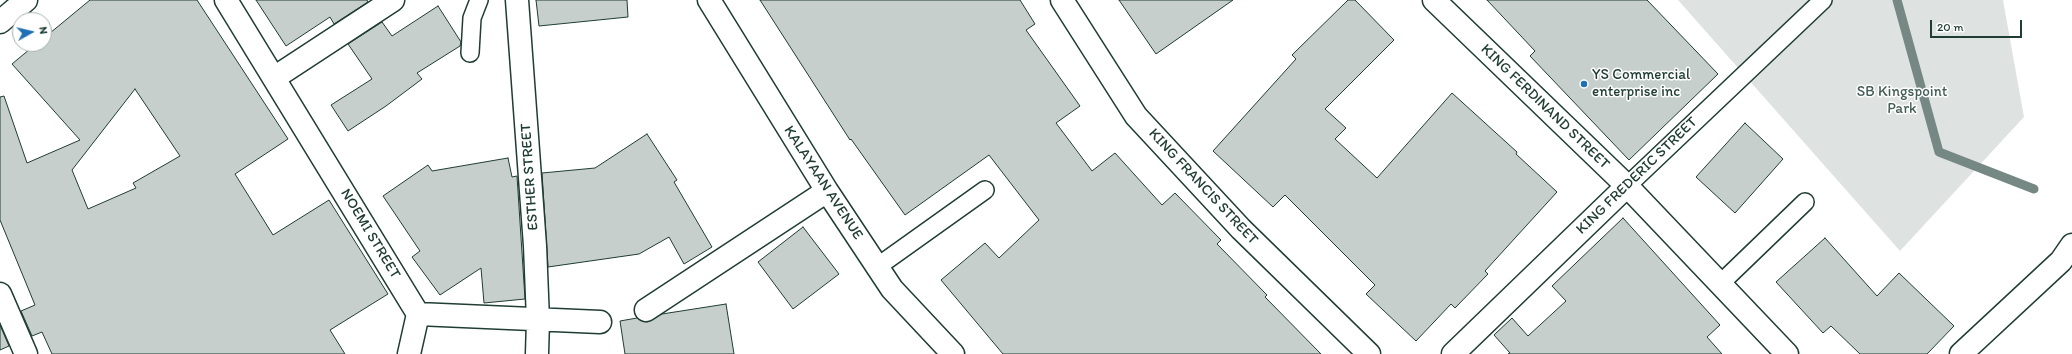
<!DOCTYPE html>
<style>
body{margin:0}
#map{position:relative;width:2072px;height:354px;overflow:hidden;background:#fff;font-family:Itim,sans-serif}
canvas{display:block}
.north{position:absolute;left:12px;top:12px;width:40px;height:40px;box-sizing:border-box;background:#fff;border:1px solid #a5b1ae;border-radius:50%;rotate:82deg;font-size:11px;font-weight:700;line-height:16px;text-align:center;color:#1f3d34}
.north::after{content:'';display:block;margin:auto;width:14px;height:18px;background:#1f6fb2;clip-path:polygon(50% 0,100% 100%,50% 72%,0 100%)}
.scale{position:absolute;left:1930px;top:20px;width:92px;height:18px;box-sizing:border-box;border:2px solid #1f3d34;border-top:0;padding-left:5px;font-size:12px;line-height:14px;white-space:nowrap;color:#1f3d34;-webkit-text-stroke:3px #fff;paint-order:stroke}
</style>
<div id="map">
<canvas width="2072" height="354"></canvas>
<div class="north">N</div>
<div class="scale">20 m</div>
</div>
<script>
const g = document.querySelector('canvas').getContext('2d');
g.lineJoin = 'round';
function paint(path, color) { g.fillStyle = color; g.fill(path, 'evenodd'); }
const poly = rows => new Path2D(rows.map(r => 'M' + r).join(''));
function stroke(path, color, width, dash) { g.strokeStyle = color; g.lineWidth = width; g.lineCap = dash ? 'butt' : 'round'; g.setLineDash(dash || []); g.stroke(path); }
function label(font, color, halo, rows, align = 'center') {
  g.font = font + ' Itim,sans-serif'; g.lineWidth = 3; g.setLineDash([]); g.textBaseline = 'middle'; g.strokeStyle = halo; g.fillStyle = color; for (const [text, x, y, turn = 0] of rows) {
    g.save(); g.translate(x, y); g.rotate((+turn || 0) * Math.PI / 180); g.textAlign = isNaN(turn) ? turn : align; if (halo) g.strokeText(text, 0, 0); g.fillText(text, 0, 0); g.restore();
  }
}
const green = poly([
 [1678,0,2003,0,2024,117,1900,251]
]);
const stream = poly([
 [1897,0,1939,152,2034,189]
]);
const building = poly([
 [90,0,197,0,288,139,235,174,273,235,329,200,388,294,330,330,345,354,52,354,42,332,32,336,21,311,35,305,0,220,0,97,4,96,27,163,80,140,12,64,36,44,44,44,44,38,90,0],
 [135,89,180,156,133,183,136,188,88,209,72,170,135,89],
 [256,0,367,0,368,2,334,24,330,17,286,46,256,0],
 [536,0,627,0,628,17,539,26,536,0],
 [760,0,1020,0,1035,24,1026,30,1080,106,1056,123,1092,171,1115,153,1162,205,1175,193,1221,240,1217,244,1267,295,1265,297,1321,354,1003,354,941,280,985,243,999,258,1039,220,989,155,905,215,851,139,850,140,760,0],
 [1119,0,1233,0,1156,54,1119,0],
 [1348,0,1355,0,1394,40,1325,109,1346,128,1335,139,1377,178,1452,93,1517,152,1516,154,1557,192,1485,271,1488,274,1455,308,1451,304,1416,341,1366,294,1375,285,1285,195,1273,207,1213,151,1296,59,1292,55,1348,0],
 [1487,0,1647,0,1718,74,1629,160,1530,56,1535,51,1487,0],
 [438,6,461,42,460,46,417,73,422,79,386,106,348,131,331,105,372,79,348,44,382,22,392,36,438,6],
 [1745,123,1783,159,1735,213,1696,177,1745,123],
 [647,134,677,180,674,182,712,247,684,264,669,237,639,254,548,267,542,173,595,168,647,134],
 [508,158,512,177,517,176,525,299,484,303,481,268,440,295,412,257,420,251,383,196,428,165,432,171,508,158],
 [1623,218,1720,325,1707,337,1722,354,1508,354,1510,353,1494,335,1512,318,1528,336,1566,301,1552,286,1623,218],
 [803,227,839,274,793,309,758,262,803,227],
 [1825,238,1877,296,1899,273,1954,326,1927,354,1860,354,1831,326,1823,333,1776,282,1825,238],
 [726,304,734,354,625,354,620,321,637,318,647,322,662,314,726,304],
 [0,325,9,346,0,350,0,325]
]);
const service = poly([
 [470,53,472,18,479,0],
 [1627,186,1823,0],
 [877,267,985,190],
 [1721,283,1805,202]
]);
const minor = poly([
 [226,0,418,314],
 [517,0,535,246,538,320,537,354],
 [709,0,827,191,892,289,953,354],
 [1062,0,1136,116,1241,229,1369,354],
 [1434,0,1627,186,1787,354],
 [0,22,26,0],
 [274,78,393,0],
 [0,294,26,354],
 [646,310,827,191],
 [418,314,600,322],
 [409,354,418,314],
 [1453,354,1627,186],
 [1961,354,2061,261,2072,245]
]);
const markers = [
 [1584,84,4,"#1f6fb2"]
];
const poiNames = [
 ["YS Commercial",1592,75],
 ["enterprise inc",1592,92]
];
const parkNames = [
 ["SB Kingspoint",1902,92],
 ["Park",1902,109]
];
const streetNames = [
 ["KING FERDINAND STREET",1545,107,44],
 ["KING FREDERIC STREET",1637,176,-44],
 ["ESTHER STREET",530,177,-94],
 ["KALAYAAN AVENUE",823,183,57],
 ["KING FRANCIS STREET",1203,187,47],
 ["NOEMI STREET",370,234,59]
];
paint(green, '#dee3e2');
stroke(stream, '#758883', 9);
paint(building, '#c7cfcc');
stroke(building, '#1f3d34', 1);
stroke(service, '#1f3d34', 20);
stroke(minor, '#1f3d34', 25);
stroke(service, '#fff', 17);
stroke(minor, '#fff', 22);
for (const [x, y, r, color] of markers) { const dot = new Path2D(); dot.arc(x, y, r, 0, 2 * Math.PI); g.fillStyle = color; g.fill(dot); stroke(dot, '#fff', 1.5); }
label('15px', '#1f3d34', '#fff', poiNames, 'left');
label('15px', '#455e57', '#fff', parkNames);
label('15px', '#1f3d34', '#fff', streetNames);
</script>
